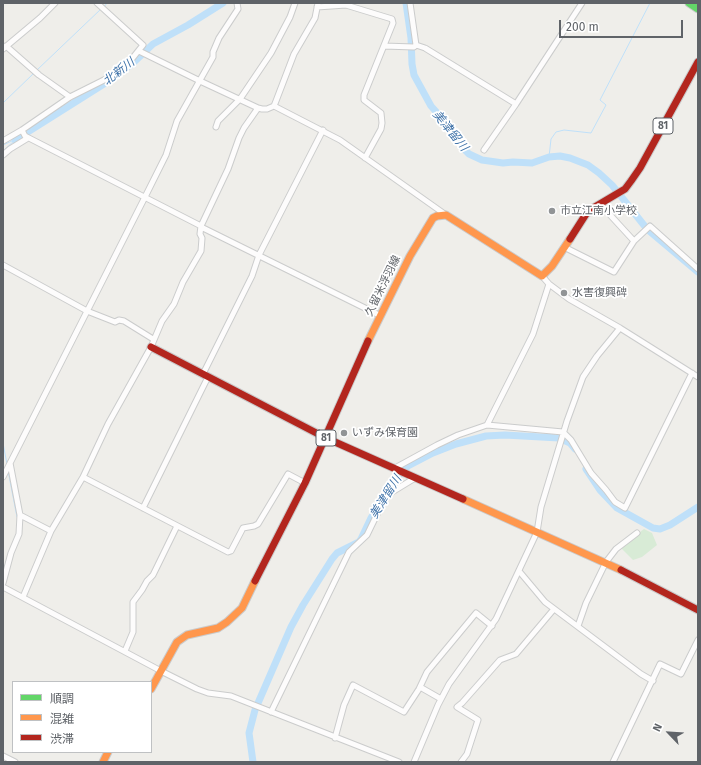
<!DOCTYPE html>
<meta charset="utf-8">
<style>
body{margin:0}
#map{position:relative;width:701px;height:765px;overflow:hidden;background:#efeeea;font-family:"Fira Sans","Noto Sans JP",sans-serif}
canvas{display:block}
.frame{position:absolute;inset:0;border:4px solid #5f6368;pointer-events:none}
.legend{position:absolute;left:12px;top:681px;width:140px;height:72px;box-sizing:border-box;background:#fff;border:1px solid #bfc1c3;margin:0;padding:5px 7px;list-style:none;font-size:12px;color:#5f6368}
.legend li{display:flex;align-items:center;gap:8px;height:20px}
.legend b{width:20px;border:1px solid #bfc1c3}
.north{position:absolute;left:649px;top:713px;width:40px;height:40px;-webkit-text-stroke:3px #fff;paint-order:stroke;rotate:295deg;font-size:11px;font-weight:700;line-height:16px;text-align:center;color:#5f6368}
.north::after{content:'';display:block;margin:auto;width:14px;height:18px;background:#5f6368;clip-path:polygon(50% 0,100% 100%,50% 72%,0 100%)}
.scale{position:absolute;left:559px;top:20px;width:124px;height:18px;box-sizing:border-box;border:2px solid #5f6368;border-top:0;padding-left:5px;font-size:12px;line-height:14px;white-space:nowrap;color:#5f6368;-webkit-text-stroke:3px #fff;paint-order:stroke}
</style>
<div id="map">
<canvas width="701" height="765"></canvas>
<div class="frame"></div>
<ul class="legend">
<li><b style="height:5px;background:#63d668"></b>順調</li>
<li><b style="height:5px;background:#ff974d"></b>混雑</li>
<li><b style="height:5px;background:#b3261e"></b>渋滞</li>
</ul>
<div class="north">N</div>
<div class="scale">200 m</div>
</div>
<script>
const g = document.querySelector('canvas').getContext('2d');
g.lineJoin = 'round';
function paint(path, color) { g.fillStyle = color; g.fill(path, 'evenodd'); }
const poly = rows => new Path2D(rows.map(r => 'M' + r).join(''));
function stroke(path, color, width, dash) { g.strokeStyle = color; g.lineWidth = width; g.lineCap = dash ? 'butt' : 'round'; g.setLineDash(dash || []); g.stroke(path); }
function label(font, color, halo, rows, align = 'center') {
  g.font = font + ' "Fira Sans","Noto Sans JP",sans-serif'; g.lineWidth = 3.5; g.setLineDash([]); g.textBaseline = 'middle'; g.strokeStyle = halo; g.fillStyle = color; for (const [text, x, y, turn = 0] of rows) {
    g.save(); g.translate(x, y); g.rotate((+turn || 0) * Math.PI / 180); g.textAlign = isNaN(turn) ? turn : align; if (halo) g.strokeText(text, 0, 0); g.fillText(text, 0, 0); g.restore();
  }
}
const green = poly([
 [644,529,652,533,657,545,642,557,633,560,620,547]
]);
const stream = poly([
 [104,7,107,3],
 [37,70,101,9],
 [3,103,33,74],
 [3,145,12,141],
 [3,151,15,140],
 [549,157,551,139,556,132,564,130,591,133,606,105,600,100,650,3],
 [3,443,7,464],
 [8,471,17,517],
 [3,571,11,547]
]);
const river = poly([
 [406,3,411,38,412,64,414,75,431,106,448,125,465,150,469,154,482,160,503,163,513,162,532,163,549,157,560,156,570,158,588,165,599,173,612,185,647,229,698,272],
 [15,140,115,77,133,63,153,44,188,25,223,3],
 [586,469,600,490,617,508,653,528,660,529,670,525,698,507],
 [253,762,249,733,255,710,291,627,303,605,332,559,337,553,359,542,361,539,371,518,399,476,408,466,433,453,456,444,486,436,505,435,559,438,570,443,575,449]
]);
const street = poly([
 [410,3,416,45],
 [317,7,346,5,392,19,393,23,391,28,364,95,364,100,381,113,382,123,381,129,365,158],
 [416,45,425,48,516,104],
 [6,46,39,75,70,97],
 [384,46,414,47,416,45],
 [3,49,40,18,55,3],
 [139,51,200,81,258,108,262,109,267,109,274,106,276,101,294,54,315,18,318,3],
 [274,106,340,140,446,215],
 [216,127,218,121,240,99,271,53,290,17,295,3],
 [22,130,25,136,201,226],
 [3,141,22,130,70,97,116,74,131,60,143,45,97,3],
 [484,150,516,104,582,3],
 [3,155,10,149,28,138],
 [600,204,634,241],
 [201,227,381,316],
 [564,247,614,272,634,241,650,226,698,269],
 [3,265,87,311,115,322,119,320,124,321,153,339],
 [542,276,549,284,569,299,620,328,698,377],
 [203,374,252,276,259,255,323,130],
 [487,425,533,334,549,284],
 [10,463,20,515,51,531],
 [395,468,437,445,458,435,487,425,563,432,571,440,591,473,606,490,615,502,625,508,692,373],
 [3,477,145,197,166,155,177,121,213,57,213,52,219,38,238,9,237,3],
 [83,477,228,552,231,551,243,528,254,526,258,524,288,474,305,483],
 [143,508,208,377],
 [519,571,545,602,641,674,653,681],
 [3,583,11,553,19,534,20,515],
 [3,587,161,671,197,689,208,693,231,696,399,762],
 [23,597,51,531,83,477,108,424,151,347,162,321,174,304,183,282,201,251,202,238,200,234,201,226,228,169,239,138,244,128,258,108],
 [578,626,586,603,606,562,616,549,637,533],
 [125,651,133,632,133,602,142,590,147,581,153,575,177,526],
 [420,687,441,699],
 [271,712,349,552,367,535,383,502,392,492,415,478],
 [335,738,344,705,353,685,404,712,419,689,427,672,476,613,492,626],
 [3,756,15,762],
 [414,762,438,705,449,684,496,619,537,532,541,507,567,421,583,377,597,356,620,328],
 [461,762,467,754,478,720,457,707,462,703,500,660,516,654,554,609],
 [613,762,660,664,681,674,698,640]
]);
const fast = poly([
 [689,3,698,9]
]);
const slow = poly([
 [368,341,410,256,433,218,437,216,446,215,542,276,552,266,570,239],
 [463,499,621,570],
 [151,689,177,642,187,635,218,628,227,622,242,608,255,581],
 [103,762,108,752]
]);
const jam = poly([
 [570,239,586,214,593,208,625,189,631,181,640,168,698,62],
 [151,347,326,438,463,499],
 [621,570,698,610],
 [255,581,305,483,368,341]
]);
const markers = [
 [552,211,4,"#919496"],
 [564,293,4,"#919496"],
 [344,433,4,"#919496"]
];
const shields = [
 [663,126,20],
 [326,438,20]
];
const shieldNames = [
 ["81",663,126],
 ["81",326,438]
];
const poiNames = [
 ["市立江南小学校",560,211],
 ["水害復興碑",572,293],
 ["いずみ保育園",352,433]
];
const streetNames = [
 ["久留米浮羽線",383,286,-64]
];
const waterNames = [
 ["北新川",119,72,-38],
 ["美津留川",450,131,51],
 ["美津留川",386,497,-58]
];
paint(green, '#d8ebd6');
stroke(stream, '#bfe0f9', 1);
stroke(river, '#bfe0f9', 7);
stroke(street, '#cbcccc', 7);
stroke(fast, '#cacacb', 9);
stroke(slow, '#cacacb', 9);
stroke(jam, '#cacacb', 9);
stroke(street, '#fdfcfc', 5);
stroke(fast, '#63d668', 7);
stroke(slow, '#ff974d', 7);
stroke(jam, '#b3261e', 7);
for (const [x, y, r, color] of markers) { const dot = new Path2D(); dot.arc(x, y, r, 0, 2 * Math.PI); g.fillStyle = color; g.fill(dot); stroke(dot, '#fff', 1.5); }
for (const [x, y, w] of shields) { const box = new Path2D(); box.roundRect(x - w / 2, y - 8, w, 16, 3); g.fillStyle = '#fff'; g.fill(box); stroke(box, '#5f6368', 1); }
label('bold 10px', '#5f6368', null, shieldNames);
label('11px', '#5f6368', '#fff', poiNames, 'left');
label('11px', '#5f6368', '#fff', streetNames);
label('italic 12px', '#4174aa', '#fff', waterNames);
</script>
